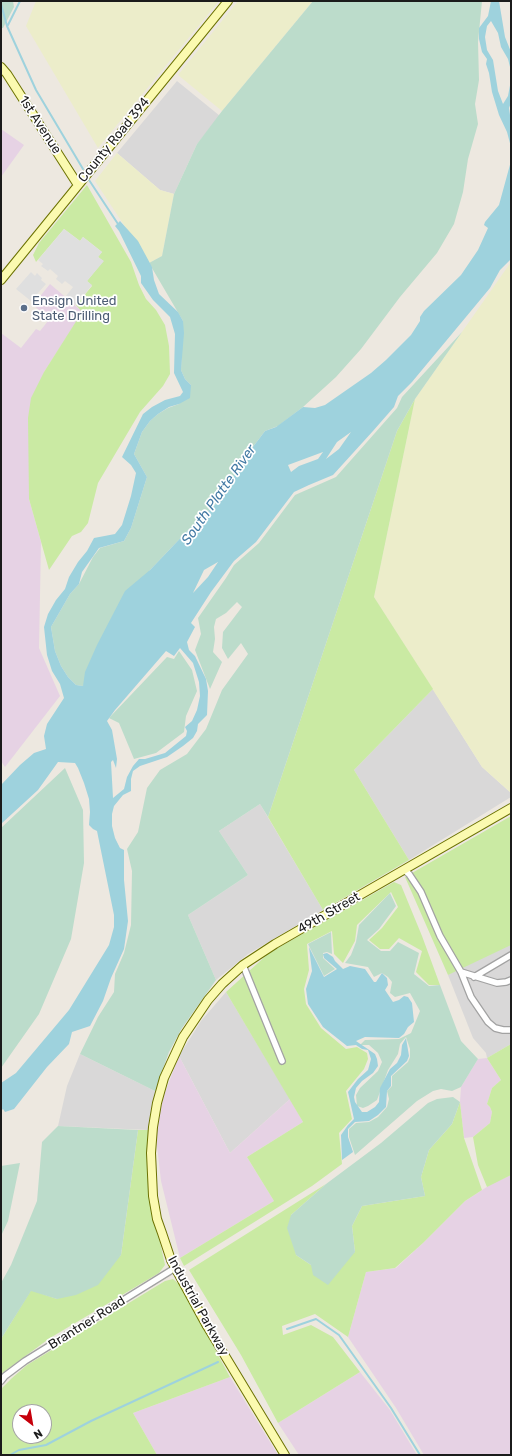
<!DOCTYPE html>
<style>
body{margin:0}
#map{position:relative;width:512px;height:1456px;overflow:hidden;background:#ede8e0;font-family:Rubik,sans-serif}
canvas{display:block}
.frame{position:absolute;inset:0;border:2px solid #1b1b1b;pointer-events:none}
.north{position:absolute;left:12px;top:1404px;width:40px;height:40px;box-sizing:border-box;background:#fff;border:1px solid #a4a4a4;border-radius:50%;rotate:149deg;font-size:11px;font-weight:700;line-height:16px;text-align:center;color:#1b1b1b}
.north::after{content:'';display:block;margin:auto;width:14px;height:18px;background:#c6000b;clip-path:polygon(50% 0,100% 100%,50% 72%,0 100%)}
</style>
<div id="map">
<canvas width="512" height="1456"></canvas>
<div class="frame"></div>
<div class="north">N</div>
</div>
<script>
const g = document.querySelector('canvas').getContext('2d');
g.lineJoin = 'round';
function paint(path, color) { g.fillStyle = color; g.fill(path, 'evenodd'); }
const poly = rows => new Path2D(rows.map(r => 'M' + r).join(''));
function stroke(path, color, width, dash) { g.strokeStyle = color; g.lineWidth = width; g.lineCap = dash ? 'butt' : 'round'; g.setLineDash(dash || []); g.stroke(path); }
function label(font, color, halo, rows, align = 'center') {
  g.font = font + ' Rubik,sans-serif'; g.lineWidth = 3.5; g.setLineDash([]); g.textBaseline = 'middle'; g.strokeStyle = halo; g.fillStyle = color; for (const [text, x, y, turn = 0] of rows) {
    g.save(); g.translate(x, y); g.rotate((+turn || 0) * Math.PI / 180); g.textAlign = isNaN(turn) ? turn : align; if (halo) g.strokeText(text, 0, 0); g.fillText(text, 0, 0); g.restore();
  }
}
const residential = poly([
 [177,81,220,116,197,144,174,194,160,190,117,153],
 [433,689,482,767,511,793,511,797,409,860,354,770],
 [260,804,323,910,248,954,216,980,188,915,248,875,219,831],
 [511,944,511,1044,487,1058,486,1053,473,1038,448,975,462,966],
 [226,992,290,1099,230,1153,179,1056,201,1021],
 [80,1054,157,1092,149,1130,58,1126,67,1086]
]);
const industrial = poly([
 [1,129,24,145,1,177],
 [50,284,83,312,44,372,29,499,41,542,39,648,60,696,5,767,1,761,1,333,21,348,36,329,40,331,48,321,43,318,45,315,33,305],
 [179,1056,230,1153,290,1099,303,1122,247,1157,274,1201,180,1258,161,1181,155,1129,164,1095],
 [487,1058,501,1080,492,1088,487,1104,490,1107,492,1112,490,1123,473,1137,464,1138,460,1102,461,1087,478,1059],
 [511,1175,511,1455,424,1455,396,1408,348,1337,366,1272,396,1268,423,1243,465,1201,493,1183],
 [360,1372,390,1410,417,1455,299,1455,278,1423],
 [230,1377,278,1455,157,1455,133,1413]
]);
const farmland = poly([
 [36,1,219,1,98,148,26,26],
 [238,1,313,1,222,111,178,75],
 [117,153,160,190,174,194,162,256,149,263,95,181],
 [511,262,511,793,482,767,374,597,415,399]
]);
const grass = poly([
 [87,185,131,262,139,285,146,299,156,310,165,325,169,346,170,374,163,386,140,412,98,483,88,523,81,532,72,536,49,570,29,499,28,418,31,398,44,372,82,312,76,305,92,286,87,281,103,261,98,257,102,252,83,237,80,241,64,229,36,262,33,255,39,243],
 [415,399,374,597,433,689,354,770,409,860,323,910,268,817,397,431],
 [511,816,511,945,448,975,405,877],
 [394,882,401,885,422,936,440,985,429,985,416,972,422,951,399,938,389,949,380,949,369,940,382,928,398,907,391,892,357,925,355,941,343,963,334,954,332,931,307,944,309,970,304,989,306,1004,321,1028,346,1049,357,1047,367,1053,368,1059,364,1069,346,1091,352,1119,339,1133,342,1164,312,1186,184,1266,180,1258,274,1201,247,1157,303,1122,226,992,269,953],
 [511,1044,511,1175,487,1187,478,1165,473,1137,490,1123,492,1112,490,1107,487,1104,492,1088,501,1080,487,1058],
 [460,1102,464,1138,482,1190,465,1201,423,1243,395,1268,366,1272,348,1337,315,1314,282,1326,283,1335,311,1325,333,1337,360,1372,278,1423,241,1355,189,1270,326,1184,291,1215,296,1255,311,1265,355,1252,352,1226,362,1206,425,1196,421,1177,429,1150,452,1124],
 [138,1130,149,1130,148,1187,165,1265,159,1273,50,1338,1,1374,1,1339,31,1290,57,1299,121,1255],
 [173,1279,180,1285,230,1377,133,1413,157,1455,1,1455,1,1389,12,1378,27,1365,165,1281],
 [20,1412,44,1412,44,1436,20,1436]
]);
const wetland = poly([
 [1,1,13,1,14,7,3,28,1,28],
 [313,1,482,1,478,42,479,80,475,104,478,124,468,159,463,192,454,224,437,253,400,297,361,349,336,377,303,407,278,426,265,431,249,452,216,504,191,527,150,570,83,686,76,685,68,677,61,666,55,651,51,627,70,594,79,584,93,557,100,548,124,541,131,528,147,477,134,454,142,432,150,421,158,414,168,408,179,404,191,385,185,379,181,370,183,321,149,263,162,256,174,194,197,144,222,111],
 [462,332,415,399,397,431,268,817,260,804,219,831,248,875,188,915,216,980,182,1028,169,1052,161,1074,157,1092,80,1054,98,1017,114,992,115,974,124,953,131,925,132,871,127,849,138,832,147,788,160,770,187,754,206,729,222,690,248,654,241,643,228,659,222,648,223,632,242,607,237,602,226,613,216,619,214,627,215,639,213,652,222,662,210,689,195,650,201,634,198,618,226,578,234,565,259,543,295,495,336,477,397,408,402,397],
 [179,651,192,670,197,691,186,716,184,732,156,753,134,759,119,723,109,718,167,657,174,659],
 [65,768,83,810,84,863,71,939,39,1014,1,1068,1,828],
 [390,893,396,906,379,929,367,940,381,951,390,951,398,942,419,953,414,974,429,986,440,985,461,1041,478,1059,461,1087,452,1091,441,1089,433,1091,417,1101,355,1155,349,1137,349,1129,356,1123,369,1122,378,1117,387,1107,389,1099,387,1091,392,1086,392,1076,408,1062,410,1057,410,1049,406,1037,400,1044,398,1054,388,1070,377,1100,368,1106,363,1108,357,1106,356,1095,360,1088,378,1071,382,1062,378,1053,369,1045,360,1045,365,1040,399,1039,411,1033,420,1011,410,993,395,997,390,993,392,982,388,977,382,973,374,977,368,967,345,963,351,955,356,942,359,925],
 [331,932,332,954,327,952,323,953,323,958,335,969,324,976,308,944],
 [453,1097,460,1102,452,1124,429,1150,421,1177,425,1196,362,1206,352,1226,355,1252,328,1285,313,1275,311,1265,296,1255,287,1228,291,1215,326,1184,381,1143,428,1103,437,1099],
 [58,1126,138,1130,121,1255,98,1285,76,1295,57,1299,31,1291,1,1339,1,1283,11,1265,37,1201,42,1142],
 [20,1163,8,1221,1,1236,1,1166]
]);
const parking = poly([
 [64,229,80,241,83,237,102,252,98,257,104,261,87,281,92,285,76,305,66,296,73,287,65,281,62,284,56,279,58,276,50,269,48,271,41,266,43,264,38,260],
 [31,272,35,276,37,273,42,278,41,280,46,284,31,301,16,289]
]);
const water = poly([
 [491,1,499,1,505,37,511,52,511,71,508,59,501,47,498,33,491,21,487,26,485,37,487,50,493,60,498,91,503,104,508,96,511,80,511,103,509,108,511,122,511,147,507,132,499,115,492,92,489,73,486,64,487,59,482,52,479,39,479,28,488,16],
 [511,161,511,259,500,270,490,288,412,382,398,396,394,407,373,431,333,475,309,485,294,492,256,542,234,561,211,592,191,623,195,627,187,642,189,650,195,656,206,679,208,691,207,715,198,724,197,731,193,738,183,746,167,757,140,766,133,771,131,779,131,791,123,795,114,806,112,814,112,826,115,838,120,848,124,850,124,880,128,921,124,949,111,978,103,1001,90,1026,72,1032,69,1044,47,1067,14,1109,5,1112,3,1109,1,1111,1,1083,16,1073,69,1010,109,945,114,927,114,915,97,831,93,829,89,825,90,812,89,799,84,783,78,768,75,763,58,762,38,790,1,824,1,785,20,765,34,753,46,749,44,736,47,724,64,698,60,684,52,671,47,655,44,627,48,614,56,600,65,589,69,577,78,562,87,551,94,538,115,534,122,525,131,496,136,473,131,465,122,457,143,414,152,407,165,400,180,396,183,392,174,373,175,334,170,317,153,300,141,283,141,276,119,231,115,226,120,221,138,241,152,267,154,280,159,294,178,312,183,321,184,333,181,370,185,379,191,385,190,398,179,404,169,407,158,414,150,421,142,432,134,454,147,477,131,528,124,541,99,548,82,572,79,584,70,594,51,627,55,651,61,666,68,677,76,685,83,686,85,672,97,645,125,591,150,570,191,527,216,504,249,452,265,431,276,427,303,407,315,408,325,405,371,373,386,360,411,335,420,321,420,317,424,311,461,275,478,250,488,228,484,225,485,222,499,205],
 [351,432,339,449,326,459,337,442],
 [323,452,318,459,299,466,291,472,288,465],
 [218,562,208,577,193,593,204,570],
 [180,648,193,663,199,682,200,696,197,710,192,721,185,727,187,731,186,736,165,753,145,759,139,759,133,766,127,777,124,789,113,798,111,762,113,760,116,768,117,759,112,730,107,721,115,710,166,651,174,656],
 [309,947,324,977,337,969,324,958,323,954,327,953,333,957,335,961,343,969,350,966,365,969,374,982,376,982,382,973,387,978,388,985,385,990,393,1002,399,1000,404,996,408,997,412,1003,414,1022,408,1027,404,1034,399,1038,365,1037,356,1041,375,1054,377,1059,378,1066,373,1073,362,1081,356,1088,354,1097,355,1102,362,1112,367,1112,375,1107,379,1102,380,1088,390,1069,397,1063,401,1055,402,1045,406,1038,409,1056,407,1061,391,1076,391,1086,387,1091,386,1107,378,1115,369,1121,355,1122,348,1129,348,1137,353,1152,342,1160,341,1135,348,1125,354,1119,348,1092,358,1079,368,1070,371,1059,368,1050,362,1049,356,1045,347,1046,323,1027,308,1004,306,989,312,971]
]);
const stream = poly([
 [1,4,7,26,36,90,83,169],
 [8,25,20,1],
 [89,180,118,224],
 [287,1329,316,1319,339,1335,391,1408,420,1455],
 [10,1455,19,1450,46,1445,91,1421,218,1362]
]);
const street = poly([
 [404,870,409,874,421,892,440,936,461,972,497,983,506,982,511,980],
 [243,965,282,1061],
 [461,972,471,997,488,1022,495,1028,503,1030,511,1030],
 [474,977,511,955],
 [1,1381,5,1376,25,1361,175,1268]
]);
const secondary = poly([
 [1,67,7,74,78,185],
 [1,280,228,1],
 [285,1455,207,1326,171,1260,162,1233,157,1219,153,1196,151,1153,153,1127,157,1103,164,1078,183,1037,208,1000,222,984,243,965,275,944,511,808]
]);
const markers = [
 [24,308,4,"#5c6f8a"]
];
const streetNames = [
 ["1st Avenue",40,125,57],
 ["County Road 394",114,140,-51],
 ["49th Street",329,913,-30],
 ["Industrial Parkway",198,1306,61],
 ["Brantner Road",87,1323,-32]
];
const serviceNames = [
 ["Ensign United",32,301],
 ["State Drilling",32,316]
];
const waterNames = [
 ["South Platte River",219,495,-55]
];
paint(residential, '#d9d8d8');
paint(industrial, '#e6d2e4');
paint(farmland, '#ecedca');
paint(grass, '#caeaa3');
paint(wetland, '#bcdccb');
paint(parking, '#dfdfdf');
paint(water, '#9ed2dd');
stroke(stream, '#9ed2dd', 2);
stroke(street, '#a2a2a2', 8);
stroke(secondary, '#6c7202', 10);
stroke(street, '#fff', 5.5);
stroke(secondary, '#fbfab0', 8);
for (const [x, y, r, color] of markers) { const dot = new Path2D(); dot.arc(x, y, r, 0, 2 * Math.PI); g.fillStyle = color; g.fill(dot); stroke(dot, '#fff', 1.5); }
label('13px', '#1b1b1b', '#fff', streetNames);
label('13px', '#4e5e75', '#fff', serviceNames, 'left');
label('italic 14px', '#437aa4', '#fff', waterNames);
</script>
